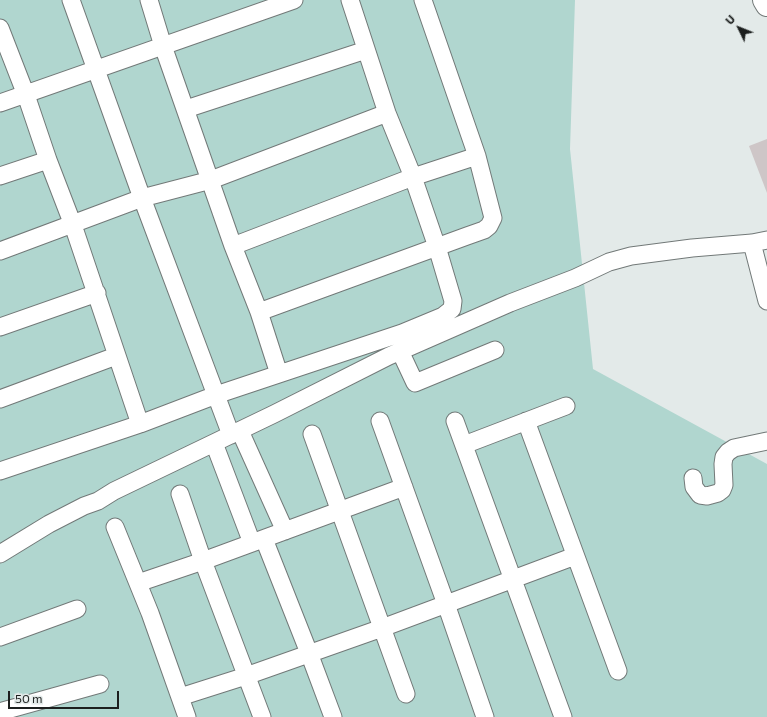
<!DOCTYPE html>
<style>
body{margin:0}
#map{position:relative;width:767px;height:717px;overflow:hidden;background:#e3eae9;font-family:Commissioner,sans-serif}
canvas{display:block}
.north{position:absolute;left:719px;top:8px;width:40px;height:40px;-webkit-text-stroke:3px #e3eae9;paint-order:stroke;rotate:313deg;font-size:11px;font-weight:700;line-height:16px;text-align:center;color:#1c1f1e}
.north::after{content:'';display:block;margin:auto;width:14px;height:18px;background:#1c1f1e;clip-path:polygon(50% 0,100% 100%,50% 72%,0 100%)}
.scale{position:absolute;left:8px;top:691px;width:111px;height:18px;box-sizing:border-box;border:2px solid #1c1f1e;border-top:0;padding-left:5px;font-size:12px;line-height:14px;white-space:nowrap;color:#1c1f1e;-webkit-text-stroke:3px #e3eae9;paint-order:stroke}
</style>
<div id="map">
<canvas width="767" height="717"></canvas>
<div class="north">U</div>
<div class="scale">50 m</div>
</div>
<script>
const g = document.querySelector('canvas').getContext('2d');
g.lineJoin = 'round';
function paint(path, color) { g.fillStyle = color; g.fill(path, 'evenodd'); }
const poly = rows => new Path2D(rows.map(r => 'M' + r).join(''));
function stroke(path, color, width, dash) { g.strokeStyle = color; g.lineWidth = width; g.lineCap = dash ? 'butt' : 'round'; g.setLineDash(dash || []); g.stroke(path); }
const green = poly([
 [0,0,575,0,570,149,593,369,767,464,767,717,0,717]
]);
const building = poly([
 [767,139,767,193,749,146]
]);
const minor = poly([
 [71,0,142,198,231,435],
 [149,0,163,46,233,246,259,312,279,374],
 [0,28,26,95,48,160,73,225,140,424],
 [0,103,294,0],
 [186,109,366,50],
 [0,176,48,160],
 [752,243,767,301],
 [233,246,413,177,477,156],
 [0,251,142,198,211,180,387,113],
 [259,312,467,236,484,230,489,226,493,218,477,156,423,0],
 [0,327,97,293],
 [400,351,415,383,495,350],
 [0,399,116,356],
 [380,421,446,604,485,717],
 [455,421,563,717],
 [526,421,618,671],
 [240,431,285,531],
 [312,434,406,694],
 [214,443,252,543],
 [464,445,566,406],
 [0,471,140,424,216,395,402,333,443,316,452,309,453,301,437,247,413,177,387,113,350,0],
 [693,478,694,487,700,495,707,496,718,493,722,490,724,485,723,464,724,457,728,452,734,448,767,441],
 [180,494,203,561,262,717],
 [115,527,150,613,187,717],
 [264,539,309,653,333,717],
 [0,554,49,524,84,506,98,501,114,491,274,414,389,356,510,303,575,278,609,262,631,256,692,248,752,243,767,240],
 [138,583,203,561,404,487],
 [0,637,77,609],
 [180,697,246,676,382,628,575,556],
 [3,711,100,684]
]);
const secondary = poly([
 [764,0,767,5]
]);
paint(green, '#b0d6cf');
paint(building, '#cec6c7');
stroke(minor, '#727978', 19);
stroke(secondary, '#727978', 24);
stroke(minor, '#fff', 17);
stroke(secondary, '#fff', 22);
</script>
